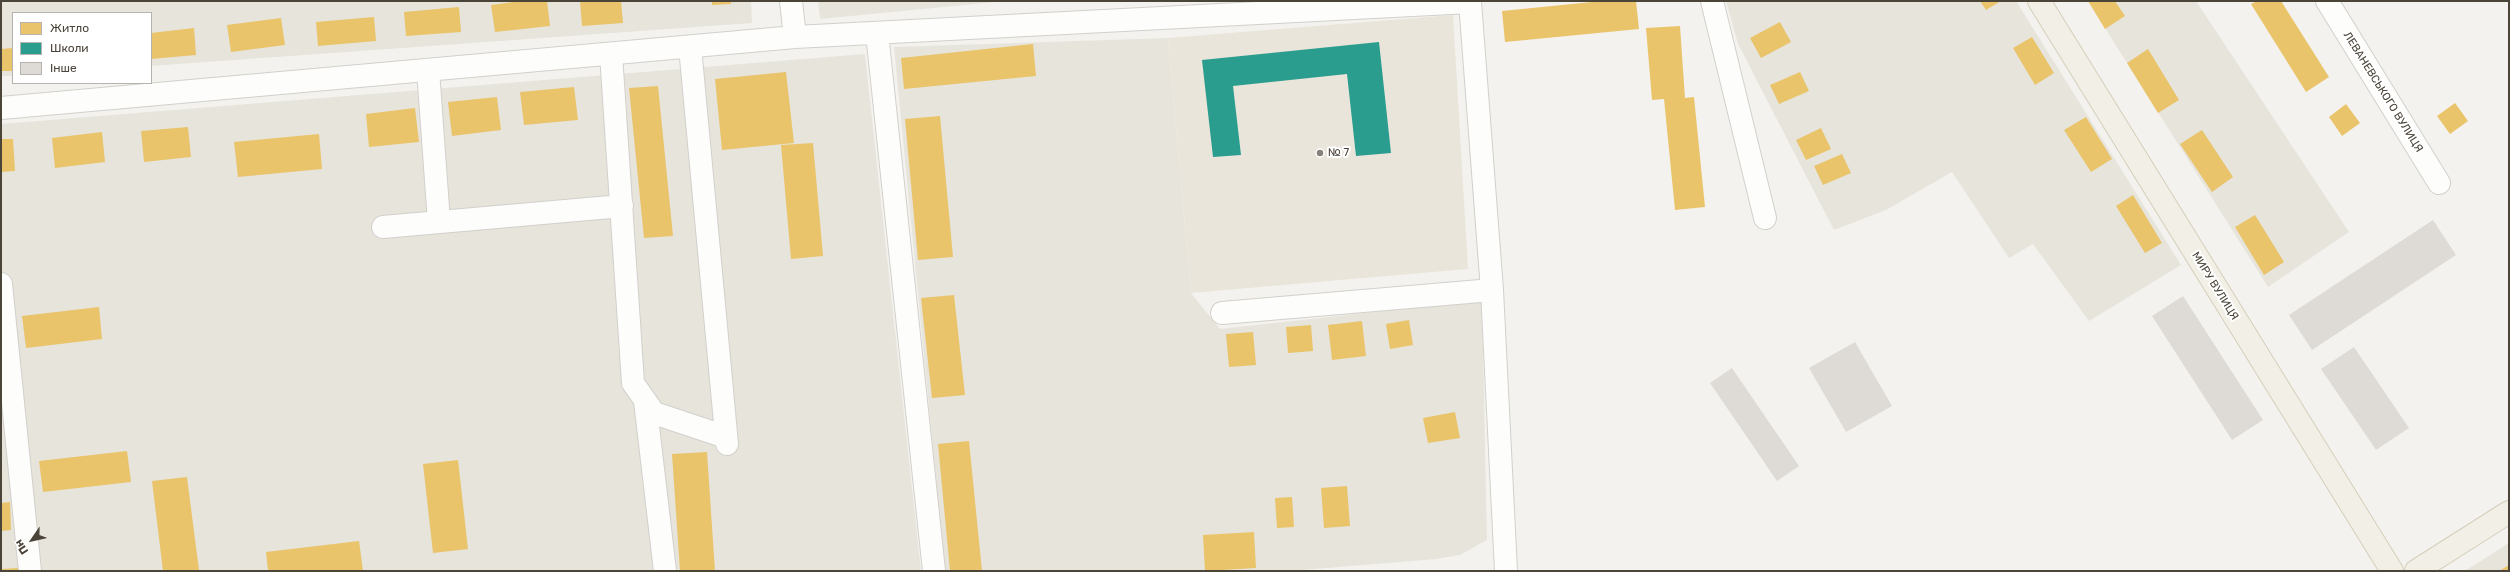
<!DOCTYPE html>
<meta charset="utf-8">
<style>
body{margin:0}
#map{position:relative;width:2510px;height:572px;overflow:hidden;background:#f4f2ee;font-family:Rubik,sans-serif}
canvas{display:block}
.frame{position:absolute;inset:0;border:2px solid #4b4439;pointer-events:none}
.legend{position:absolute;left:12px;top:12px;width:140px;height:72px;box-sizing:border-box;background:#fff;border:1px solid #b7b4b0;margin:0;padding:5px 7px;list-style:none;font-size:12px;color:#4b4439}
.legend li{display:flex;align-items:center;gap:8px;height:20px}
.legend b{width:20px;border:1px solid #b7b4b0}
.north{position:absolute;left:12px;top:520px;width:40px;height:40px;-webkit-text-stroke:3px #fff;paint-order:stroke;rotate:236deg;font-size:11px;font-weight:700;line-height:16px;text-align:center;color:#4b4439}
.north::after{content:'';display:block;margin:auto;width:14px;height:18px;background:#4b4439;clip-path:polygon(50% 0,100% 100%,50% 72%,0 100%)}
</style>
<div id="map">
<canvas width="2510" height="572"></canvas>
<div class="frame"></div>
<ul class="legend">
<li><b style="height:11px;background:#e9c46a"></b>Житло</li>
<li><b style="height:11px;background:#2a9d8f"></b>Школи</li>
<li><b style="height:11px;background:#dedbd6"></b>Інше</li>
</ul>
<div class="north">Пн</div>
</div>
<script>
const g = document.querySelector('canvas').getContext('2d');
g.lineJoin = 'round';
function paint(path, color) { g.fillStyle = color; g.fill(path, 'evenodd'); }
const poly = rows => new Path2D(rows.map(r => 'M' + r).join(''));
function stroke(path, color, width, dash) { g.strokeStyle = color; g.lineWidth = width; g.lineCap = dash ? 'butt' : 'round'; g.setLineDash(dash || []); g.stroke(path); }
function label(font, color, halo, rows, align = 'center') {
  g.font = font + ' Rubik,sans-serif'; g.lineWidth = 4; g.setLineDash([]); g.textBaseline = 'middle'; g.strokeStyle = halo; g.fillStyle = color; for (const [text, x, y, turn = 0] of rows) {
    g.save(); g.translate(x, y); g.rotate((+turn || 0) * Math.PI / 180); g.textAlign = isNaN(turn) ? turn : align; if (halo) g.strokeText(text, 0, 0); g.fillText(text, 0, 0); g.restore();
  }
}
const residential = poly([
 [1,1,751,1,752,23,151,66,151,13,13,13,13,76,1,76],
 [818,1,1006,1,820,19],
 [1726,1,2016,1,2181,265,2089,321,2033,244,2009,258,1952,172,1886,210,1834,230,1738,44],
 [2088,1,2196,1,2349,232,2268,287],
 [1168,38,1191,293,1220,329,1482,300,1487,540,1460,555,1436,559,1290,571,945,571,894,47],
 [865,54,921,571,1,571,1,124],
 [2509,543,2509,571,2465,571]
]);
const education = poly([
 [1453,15,1468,269,1191,293,1168,38]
]);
const homes = poly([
 [521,1,547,1,550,26,495,32,491,5],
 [580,1,621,1,623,23,582,26],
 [712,1,731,1,731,4,712,5],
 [1602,1,1636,1,1639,29,1505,42,1502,11],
 [1980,1,2001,1,1986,10],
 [2088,1,2115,1,2125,16,2105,29],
 [2257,1,2281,1,2329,77,2306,92,2251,4],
 [459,7,461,32,406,36,404,12],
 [374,17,376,41,318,46,316,22],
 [281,18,285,45,231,52,227,25],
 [1780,22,1791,42,1761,58,1750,38],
 [1680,26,1685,98,1694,97,1705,207,1675,210,1664,99,1652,100,1646,28],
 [194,28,196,55,151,59,151,33],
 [2032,37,2054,73,2035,85,2013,48],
 [1033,44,1036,76,904,89,901,58],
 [13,48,13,71,1,71,1,49],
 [2148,49,2179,100,2158,113,2127,63],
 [786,72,794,143,722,150,715,79],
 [1800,72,1809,91,1779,104,1770,85],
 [658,86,673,236,644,238,629,88],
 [574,87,578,120,524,125,520,92],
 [497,97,501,130,452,136,448,102],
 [2455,103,2468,121,2450,134,2437,116],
 [2346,104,2360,123,2342,136,2329,117],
 [415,108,419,142,369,147,366,114],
 [940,116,953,257,918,260,905,119],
 [2086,117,2112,159,2091,172,2064,130],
 [188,127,191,157,144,162,141,131],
 [1821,128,1831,149,1806,160,1796,140],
 [2202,130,2233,177,2212,192,2180,144],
 [102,132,105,162,55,168,52,138],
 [319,134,322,169,238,177,234,142],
 [1,139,13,139,15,171,1,172],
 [813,143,823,256,791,259,781,145],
 [1842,154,1851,173,1823,185,1814,166],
 [2133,195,2162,243,2145,253,2116,206],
 [2255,215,2284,262,2264,275,2235,227],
 [954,295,965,395,932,398,921,298],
 [99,307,102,339,26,348,22,316],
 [1409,320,1413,345,1390,349,1386,324],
 [1362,321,1366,356,1332,360,1328,325],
 [1311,325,1313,351,1288,353,1286,327],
 [1253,332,1256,365,1229,367,1226,334],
 [1455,412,1460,438,1428,443,1423,418],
 [969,441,982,571,950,571,938,444],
 [127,451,131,482,43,492,39,461],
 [707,452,715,571,680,571,672,454],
 [458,460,468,549,433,553,423,464],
 [187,477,199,570,163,571,152,481],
 [1347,486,1350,526,1324,528,1321,488],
 [1292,497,1294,527,1277,528,1275,498],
 [10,502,11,530,1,531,1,503],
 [1254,532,1256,568,1205,571,1203,535],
 [359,541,363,571,268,571,266,552],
 [2509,565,2509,571,2499,571],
 [18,568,18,571,1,571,1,569]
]);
const schools = poly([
 [1379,42,1391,153,1356,156,1347,74,1233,86,1241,155,1213,157,1202,60]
]);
const building = poly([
 [2433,220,2456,255,2312,350,2289,315],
 [2183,296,2263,420,2232,440,2152,316],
 [1855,342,1892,406,1846,432,1809,368],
 [2354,347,2409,428,2376,450,2321,369],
 [1732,368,1799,466,1777,481,1710,383]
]);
const minor = poly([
 [791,1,795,37],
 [1712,1,1765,218],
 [2327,1,2439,183],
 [877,33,934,571],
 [690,47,727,444],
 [611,54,633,383,654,413,726,437],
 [428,70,439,222],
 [1,108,795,37,1470,2,1492,290,1506,571],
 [383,227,622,206],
 [1,284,30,571],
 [1222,313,1492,290],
 [645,401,665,571]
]);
const major = poly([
 [2039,1,2392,571],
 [2416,571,2509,512]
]);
const markers = [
 [1320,153,4,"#868178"]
];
const streetNames = [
 ["ЛЕВАНЕВСЬКОГО ВУЛИЦЯ",2383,92,58],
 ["МИРУ ВУЛИЦЯ",2215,286,58]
];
const poiNames = [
 ["№ 7",1328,153]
];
paint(residential, '#e7e4dc');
paint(education, '#eae5da');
paint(homes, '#e9c46a');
paint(schools, '#2a9d8f');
paint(building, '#dedbd6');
stroke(minor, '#d2d0cb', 24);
stroke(major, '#d6cebb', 24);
stroke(minor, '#fdfdfc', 22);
stroke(major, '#f2efe6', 22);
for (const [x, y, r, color] of markers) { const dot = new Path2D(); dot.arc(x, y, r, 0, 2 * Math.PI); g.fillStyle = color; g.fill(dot); stroke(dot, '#fff', 1.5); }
label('11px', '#4b4439', '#fff', streetNames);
label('11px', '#4b4439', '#fff', poiNames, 'left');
</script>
